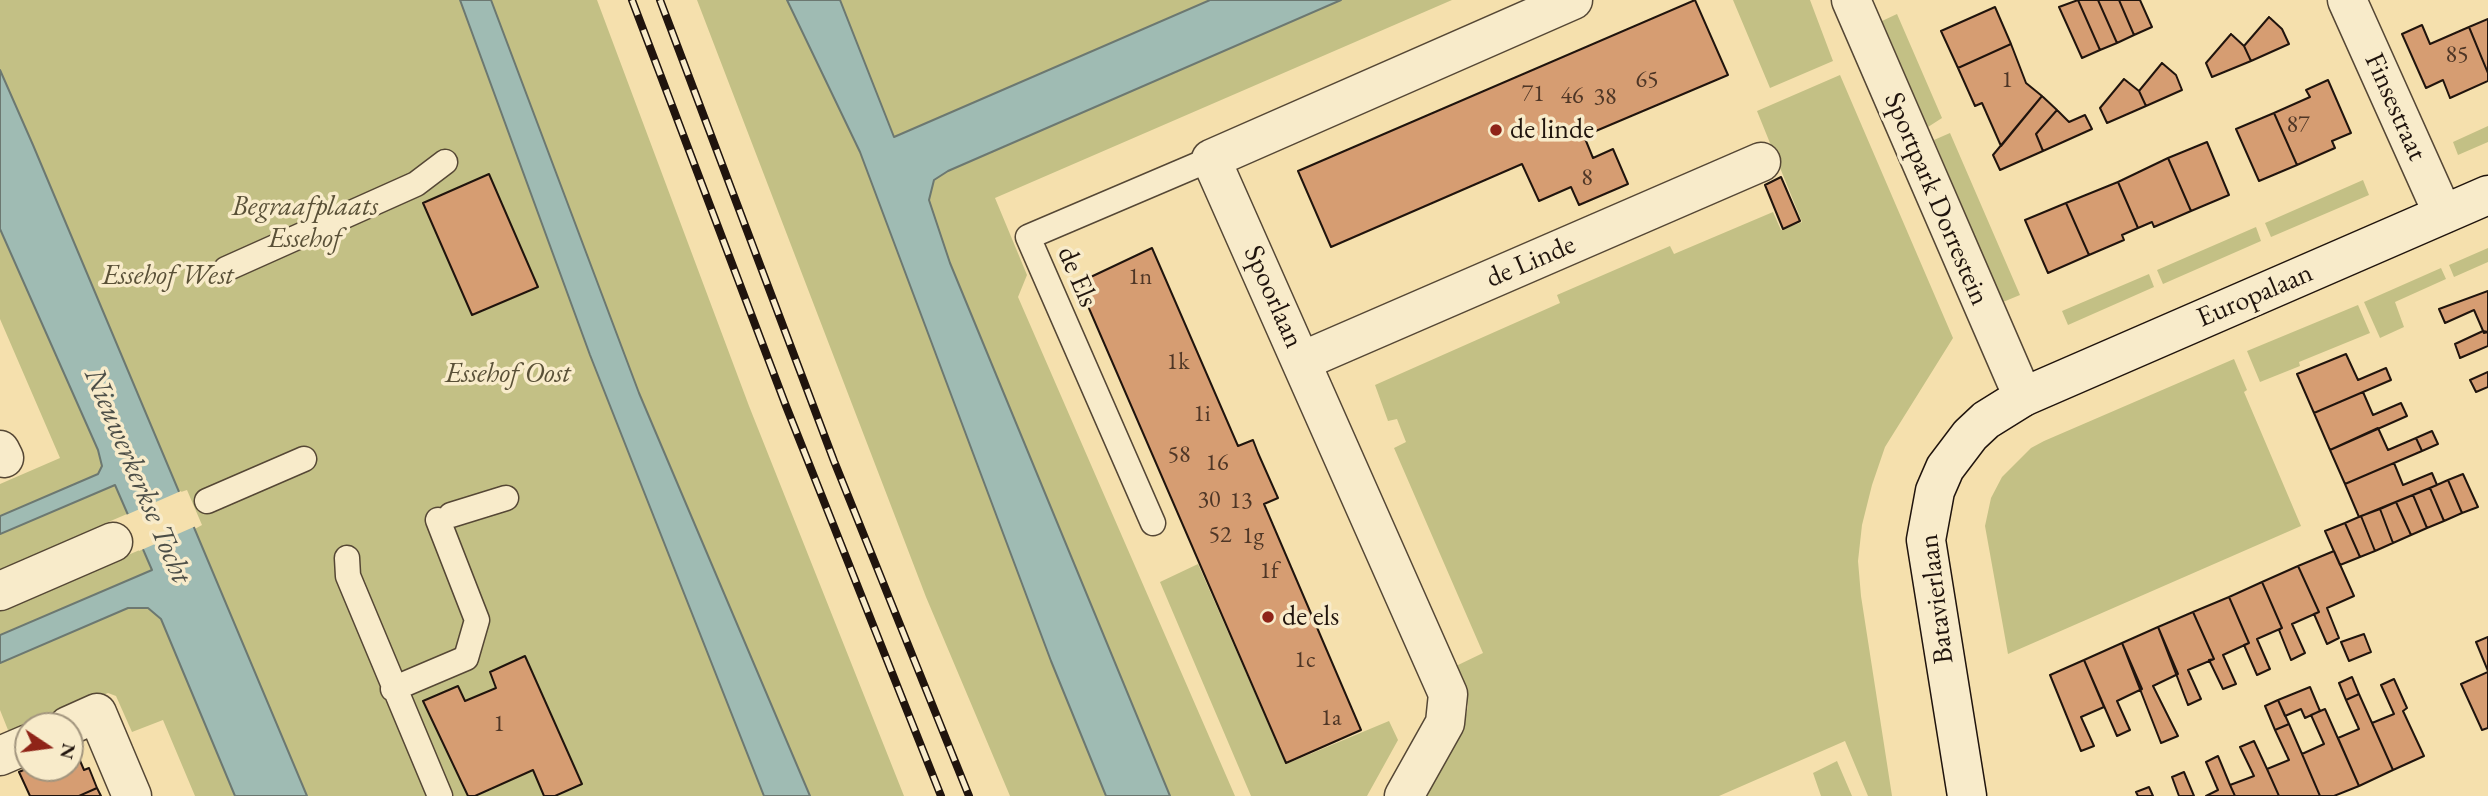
<!DOCTYPE html>
<style>
body{margin:0}
#map{position:relative;width:2488px;height:796px;overflow:hidden;background:#f5e0ad;font-family:"EB Garamond",serif}
canvas{display:block}
.north{position:absolute;left:14px;top:712px;width:70px;height:70px;box-sizing:border-box;background:#f8ebca;border:2px solid #a2957e;border-radius:50%;rotate:103deg;font-size:19px;font-weight:700;line-height:28px;text-align:center;color:#20140d}
.north::after{content:'';display:block;margin:auto;width:24px;height:32px;background:#8f2418;clip-path:polygon(50% 0,100% 100%,50% 72%,0 100%)}
</style>
<div id="map">
<canvas width="2488" height="796"></canvas>
<div class="north">N</div>
</div>
<script>
const g = document.querySelector('canvas').getContext('2d');
g.lineJoin = 'round';
function paint(path, color) { g.fillStyle = color; g.fill(path, 'evenodd'); }
const poly = rows => new Path2D(rows.map(r => 'M' + r).join(''));
function stroke(path, color, width, dash) { g.strokeStyle = color; g.lineWidth = width; g.lineCap = dash ? 'butt' : 'round'; g.setLineDash(dash || []); g.stroke(path); }
function label(font, color, halo, rows, align = 'center') {
  g.font = font + ' "EB Garamond",serif'; g.lineWidth = 7; g.setLineDash([]); g.textBaseline = 'middle'; g.strokeStyle = halo; g.fillStyle = color; for (const [text, x, y, turn = 0] of rows) {
    g.save(); g.translate(x, y); g.rotate((+turn || 0) * Math.PI / 180); g.textAlign = isNaN(turn) ? turn : align; if (halo) g.strokeText(text, 0, 0); g.fillText(text, 0, 0); g.restore();
  }
}
const green = poly([
 [0,0,460,0,590,355,764,796,307,796,193,530,202,525,187,490,178,493,0,70],
 [491,0,597,0,749,406,904,796,810,796,639,393],
 [697,0,787,0,860,152,1051,661,1106,796,1010,796,926,597],
 [840,0,1210,0,894,137],
 [1341,0,1452,0,995,198,1027,275,1018,297,1235,796,1170,796,950,263,929,200,933,180,948,171],
 [1733,0,1810,0,1833,61,1770,88],
 [1897,14,1942,118,1928,127,1882,21],
 [1840,75,1953,338,1885,447,1872,485,1862,525,1858,561,1861,596,1892,796,1868,796,1845,741,1719,796,1426,796,1463,729,1468,706,1464,685,1456,666,1483,653,1394,448,1406,442,1397,419,1388,421,1375,385,1560,303,1557,295,1670,246,1674,254,1773,212,1781,230,1802,222,1757,111],
 [2488,126,2488,142,2458,155,2453,142],
 [1950,133,2020,295,2003,302,1934,140],
 [2363,180,2369,195,2271,237,2265,223],
 [2256,227,2261,241,2163,284,2157,270],
 [0,229,98,450,102,466,98,474,0,516,0,484,60,458,0,319],
 [2488,248,2488,262,2454,277,2449,265],
 [2441,268,2446,279,2395,302,2404,327,2380,338,2364,302],
 [2149,274,2154,287,2068,325,2062,311],
 [2358,305,2370,333,2299,362,2300,366,2260,382,2247,351],
 [2234,359,2247,390,2244,392,2301,526,2008,654,1985,526,1991,498,2002,477,2031,448,2044,441],
 [115,485,127,514,106,523,107,527,0,574,0,534],
 [142,549,152,570,0,635,0,610],
 [1198,564,1286,764,1389,721,1398,740,1367,796,1251,796,1160,582],
 [128,608,148,608,161,618,235,796,195,796,163,720,132,732,116,696,108,693,10,735,0,710,0,663],
 [1837,761,1852,796,1821,796,1813,773]
]);
const water = poly([
 [460,0,491,0,639,393,810,796,764,796,590,355,460,0],
 [787,0,840,0,894,137,1210,0,1341,0,948,171,934,180,929,200,950,263,1170,796,1106,796,1051,661,860,152,787,0],
 [0,70,33,145,307,796,235,796,161,619,148,608,128,608,0,663,0,635,152,570,115,485,0,534,0,516,98,474,102,466,98,450,0,229,0,70]
]);
const pier = poly([
 [181,491,196,526,139,551,126,515]
]);
const building = poly([
 [1695,0,1728,75,1584,136,1593,158,1613,149,1628,184,1579,205,1571,187,1539,201,1522,164,1331,247,1298,171,1695,0],
 [2078,0,2098,0,2117,43,2100,50,2078,0],
 [2078,0,2100,50,2082,58,2059,7,2078,0],
 [2098,0,2119,0,2134,35,2117,43,2098,0],
 [2119,0,2140,0,2152,27,2134,35,2119,0],
 [1995,7,2011,44,1958,68,1941,31,1995,7],
 [2269,17,2282,29,2289,44,2251,61,2244,46,2269,17],
 [2488,19,2488,73,2469,27,2488,19],
 [2422,25,2430,44,2469,27,2488,73,2488,81,2450,98,2443,80,2426,88,2402,34,2422,25],
 [2231,34,2244,46,2251,61,2212,77,2206,63,2231,34],
 [2011,44,2026,83,2042,96,2001,146,1982,103,1975,106,1958,68,2011,44],
 [2162,63,2176,75,2182,90,2146,106,2139,91,2162,63],
 [2124,79,2139,91,2146,106,2107,123,2100,108,2124,79],
 [2328,80,2351,133,2332,141,2335,148,2297,165,2274,113,2310,97,2306,90,2328,80],
 [2042,96,2057,110,2036,134,2043,151,2000,170,1993,155,2042,96],
 [2057,110,2069,122,2085,115,2092,129,2043,151,2036,134,2057,110],
 [2274,113,2297,165,2259,181,2236,129,2274,113],
 [2207,142,2229,195,2191,211,2168,158,2207,142],
 [2168,158,2191,211,2154,227,2152,222,2138,228,2118,182,2168,158],
 [489,174,538,287,472,315,423,203,489,174],
 [1781,177,1800,221,1783,229,1765,185,1781,177],
 [2118,182,2138,228,2122,235,2124,240,2089,255,2066,203,2118,182],
 [2066,203,2089,255,2048,273,2025,220,2066,203],
 [1152,248,1238,446,1253,440,1258,453,1278,498,1264,504,1361,730,1286,763,1078,283,1152,248],
 [2488,291,2488,332,2484,333,2474,310,2445,323,2439,309,2488,291],
 [2483,331,2488,332,2488,346,2460,358,2455,344,2483,331],
 [2346,354,2358,380,2386,368,2391,380,2314,413,2297,374,2346,354],
 [2488,372,2488,387,2476,392,2470,380,2488,372],
 [2363,392,2373,415,2401,403,2407,416,2330,450,2314,413,2363,392],
 [2378,428,2388,450,2416,438,2422,451,2345,484,2330,450,2378,428],
 [2432,431,2438,444,2422,451,2416,438,2432,431],
 [2394,463,2403,485,2432,473,2437,485,2359,517,2345,484,2394,463],
 [2463,474,2478,507,2462,513,2448,480,2463,474],
 [2448,480,2462,513,2444,521,2430,488,2448,480],
 [2430,488,2444,521,2427,528,2413,495,2430,488],
 [2413,495,2427,528,2411,535,2396,502,2413,495],
 [2396,502,2411,535,2393,543,2380,509,2396,502],
 [2380,509,2393,543,2375,551,2361,516,2380,509],
 [2361,516,2375,551,2360,557,2345,523,2361,516],
 [2345,523,2360,557,2340,565,2325,531,2345,523],
 [2334,551,2354,596,2327,608,2339,638,2327,644,2314,614,2319,612,2298,566,2334,551],
 [2298,566,2319,612,2292,624,2305,653,2291,660,2279,630,2282,628,2262,582,2298,566],
 [2262,582,2282,628,2257,639,2270,669,2257,675,2244,645,2249,643,2229,597,2262,582],
 [2229,597,2249,643,2223,655,2236,684,2223,689,2209,660,2214,659,2193,612,2229,597],
 [2193,612,2214,659,2188,670,2201,699,2188,705,2158,627,2193,612],
 [2158,627,2178,674,2153,686,2178,736,2161,743,2122,643,2158,627],
 [2364,634,2371,652,2349,661,2341,642,2364,634],
 [2488,637,2488,671,2476,642,2488,637],
 [2122,643,2142,689,2117,701,2130,730,2117,736,2084,660,2122,643],
 [525,656,582,784,555,796,544,796,533,770,475,796,468,796,423,701,458,686,465,701,496,688,490,672,525,656],
 [2084,660,2104,707,2081,717,2094,746,2081,751,2050,675,2084,660],
 [2488,672,2488,728,2482,730,2461,684,2488,672],
 [2352,677,2359,694,2346,700,2339,683,2352,677],
 [2394,679,2407,708,2403,711,2424,756,2393,770,2372,723,2394,714,2381,685,2394,679],
 [2310,687,2320,711,2305,718,2301,709,2285,716,2278,700,2310,687],
 [2359,694,2393,770,2359,786,2338,738,2359,729,2346,700,2359,694],
 [2278,700,2289,724,2275,730,2265,706,2278,700],
 [2325,709,2359,786,2334,796,2320,796,2302,754,2324,744,2311,715,2325,709],
 [2289,724,2302,754,2320,796,2279,796,2267,769,2289,760,2275,730,2289,724],
 [2254,741,2267,769,2279,796,2235,796,2230,785,2254,776,2240,747,2254,741],
 [78,756,84,770,89,768,97,788,79,796,30,796,19,772,28,768,70,768,70,760,78,756],
 [2218,756,2230,785,2235,796,2206,796,2218,790,2206,762,2218,756],
 [2184,772,2194,796,2179,796,2172,777,2184,772],
 [2149,787,2153,796,2138,796,2136,792,2149,787],
 [97,788,101,796,79,796,97,788]
]);
const lane = poly([
 [226,269,416,184,445,162],
 [207,501,304,459],
 [451,515,506,498],
 [1153,523,1028,237,1211,159],
 [347,558,348,576,440,796],
 [393,689,466,658,477,620,438,520]
]);
const street = poly([
 [1851,0,2023,397],
 [2347,0,2443,214],
 [1302,361,1761,162],
 [0,450,4,458],
 [0,591,113,542],
 [68,726,97,713,132,796],
 [0,756,28,744],
 [1404,796,1445,723,1448,694,1211,159,1573,0]
]);
const secondary = poly([
 [1967,796,1926,540,1935,491,1945,468,1970,435,1986,420,2023,397,2488,195]
]);
const rail = poly([
 [632,0,786,406,941,796],
 [660,0,834,461,969,796]
]);
const markers = [
 [1496,130,7,"#8f2418"],
 [1268,617,7,"#8f2418"]
];
const numberNames = [
 ["85",2457,55],
 ["65",1647,80],
 ["1",2007,80],
 ["71",1533,94],
 ["46",1572,96],
 ["38",1605,97],
 ["87",2298,125],
 ["8",1587,178],
 ["1n",1140,277],
 ["1k",1178,362],
 ["1i",1202,414],
 ["58",1179,455],
 ["16",1217,463],
 ["30",1209,500],
 ["13",1241,501],
 ["52",1220,535],
 ["1g",1253,536],
 ["1f",1269,571],
 ["1c",1305,660],
 ["1a",1331,718],
 ["1",499,724]
];
const streetNames = [
 ["Finsestraat",2395,107,66],
 ["Sportpark Dorrestein",1936,199,67],
 ["de Linde",1531,262,-23],
 ["de Els",1077,277,67],
 ["Europalaan",2255,296,-23],
 ["Spoorlaan",1273,297,66],
 ["Batavierlaan",1937,599,-97]
];
const poiNames = [
 ["de linde",1510,130],
 ["de els",1282,617]
];
const parkNames = [
 ["Begraafplaats",305,207],
 ["Essehof",305,239],
 ["Essehof West",168,276],
 ["Essehof Oost",508,374]
];
const waterNames = [
 ["Nieuwerkerkse Tocht",137,476,67]
];
paint(green, '#c3c085');
paint(water, '#9fbbb3');
stroke(water, '#6c7871', 2);
paint(pier, '#f5e0ad');
paint(building, '#d69d72');
stroke(building, '#20140d', 2);
stroke(lane, '#554735', 27);
stroke(street, '#554735', 41);
stroke(secondary, '#20140d', 41);
stroke(lane, '#f8ebca', 24);
stroke(street, '#f8ebca', 38);
stroke(secondary, '#f8ebca', 38);
stroke(rail, '#20140d', 8);
stroke(rail, '#f8ebca', 5, [16]);
for (const [x, y, r, color] of markers) { const dot = new Path2D(); dot.arc(x, y, r, 0, 2 * Math.PI); g.fillStyle = color; g.fill(dot); stroke(dot, '#f8ebca', 2.5); }
label('24px', '#4e3626', null, numberNames);
label('28px', '#20140d', '#f8ebca', streetNames);
label('28px', '#20140d', '#f8ebca', poiNames, 'left');
label('italic 28px', '#595037', '#f8ebca', parkNames);
label('italic 30px', '#4c4e47', '#f8ebca', waterNames);
</script>
